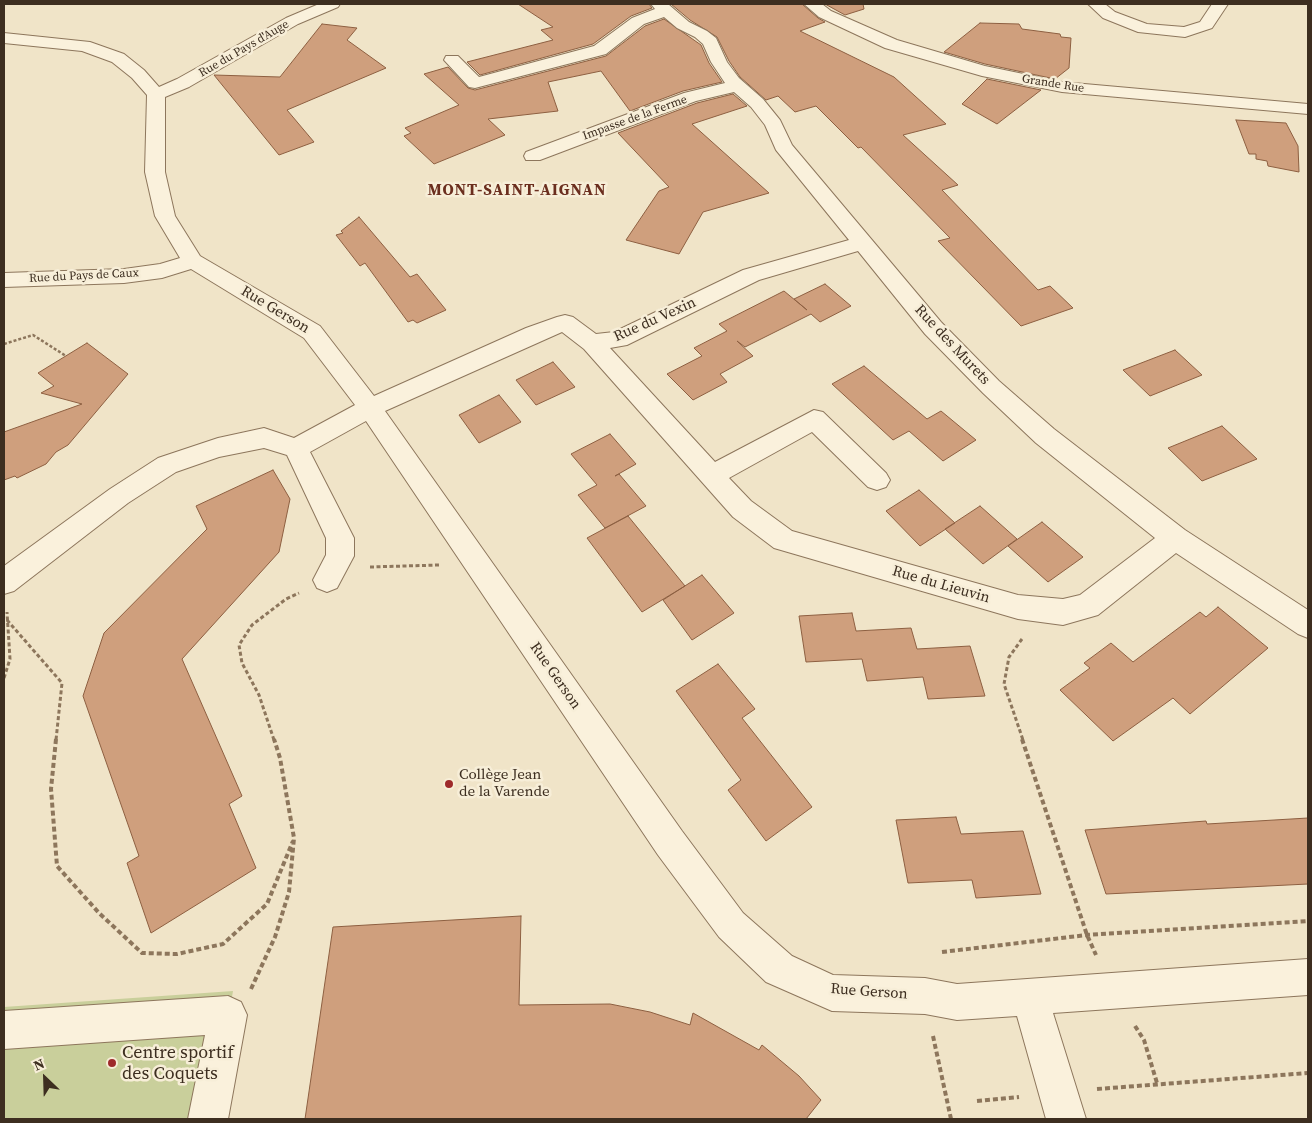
<!DOCTYPE html>
<meta charset="utf-8">
<style>
body{margin:0}
#map{position:relative;width:1312px;height:1123px;overflow:hidden;background:#f0e4c8;font-family:"Source Serif 4",serif}
canvas{display:block}
.frame{position:absolute;inset:0;border:5px solid #3d2e20;pointer-events:none}
.north{position:absolute;left:20px;top:1053px;width:50px;height:50px;-webkit-text-stroke:4px #f7eed8;paint-order:stroke;rotate:336deg;font-size:14px;font-weight:700;line-height:20px;text-align:center;color:#3d2e20}
.north::after{content:'';display:block;margin:auto;width:18px;height:22px;background:#3d2e20;clip-path:polygon(50% 0,100% 100%,50% 72%,0 100%)}
</style>
<div id="map">
<canvas width="1312" height="1123"></canvas>
<div class="frame"></div>
<div class="north">N</div>
</div>
<script>
const g = document.querySelector('canvas').getContext('2d');
g.lineJoin = 'round';
function paint(path, color) { g.fillStyle = color; g.fill(path, 'evenodd'); }
const poly = rows => new Path2D(rows.map(r => 'M' + r).join(''));
function stroke(path, color, width, dash) { g.strokeStyle = color; g.lineWidth = width; g.lineCap = dash ? 'butt' : 'round'; g.setLineDash(dash || []); g.stroke(path); }
function label(font, color, halo, rows, align = 'center') {
  g.font = font + ' "Source Serif 4",serif'; g.lineWidth = 5; g.setLineDash([]); g.textBaseline = 'middle'; g.strokeStyle = halo; g.fillStyle = color; for (const [text, x, y, turn = 0] of rows) {
    g.save(); g.translate(x, y); g.rotate((+turn || 0) * Math.PI / 180); g.textAlign = isNaN(turn) ? turn : align; if (halo) g.strokeText(text, 0, 0); g.fillText(text, 0, 0); g.restore();
  }
}
const green = poly([
 [233,991,211,1119,4,1119,4,1007]
]);
const building = poly([
 [518,4,649,4,652,8,631,16,593,44,480,75,467,62,553,40,541,30,553,27,518,4],
 [671,4,802,4,818,18,825,22,800,31,894,77,946,124,903,135,958,185,942,190,1038,290,1050,286,1073,308,1021,326,938,241,950,238,861,147,858,148,816,106,795,112,778,96,766,100,740,77,729,61,717,37,690,20,671,4],
 [825,4,863,4,864,9,845,15,825,4],
 [664,19,701,45,709,63,722,82,683,91,630,111,601,71,548,82,558,111,488,119,505,135,434,164,404,136,411,133,405,128,459,105,424,74,448,67,468,88,475,90,606,56,645,26,664,19],
 [980,23,1019,24,1022,29,1060,34,1061,37,1071,38,1069,68,1055,79,985,64,944,52,980,23],
 [322,24,357,28,347,40,386,68,287,110,314,142,279,155,214,75,280,77,322,24],
 [987,79,1041,90,997,124,962,104,987,79],
 [733,94,747,106,692,124,769,193,703,212,679,254,626,240,659,191,669,187,618,133,697,103,733,94],
 [1236,120,1286,123,1298,146,1299,172,1268,166,1267,161,1256,159,1256,154,1249,154,1236,120],
 [359,217,410,277,417,274,446,310,417,323,413,320,408,322,365,263,360,266,336,235,343,233,341,231,359,217],
 [825,284,851,306,820,322,811,314,745,347,737,341,753,356,720,374,727,382,693,400,667,374,702,356,694,348,727,331,719,324,784,291,807,310,794,299,825,284],
 [87,343,128,374,68,445,56,452,46,464,17,478,15,476,4,480,4,432,82,404,41,393,54,386,38,373,87,343],
 [1175,350,1202,375,1150,396,1123,370,1175,350],
 [553,362,575,387,536,405,516,380,553,362],
 [864,366,927,419,941,411,976,440,943,461,909,431,893,440,832,384,864,366],
 [499,395,521,422,479,443,459,415,499,395],
 [1222,426,1257,459,1202,481,1168,448,1222,426],
 [610,434,636,464,615,476,619,474,646,506,605,528,578,495,597,485,571,454,610,434],
 [273,470,290,499,279,552,182,659,242,796,229,804,256,868,151,933,127,863,139,856,83,696,104,633,207,529,196,506,273,470],
 [919,490,955,523,920,546,886,511,919,490],
 [980,506,1017,539,983,564,945,529,980,506],
 [628,516,685,586,642,612,587,538,628,516],
 [1042,522,1083,557,1048,582,1008,546,1042,522],
 [702,575,734,613,692,640,663,600,702,575],
 [1218,607,1268,648,1190,714,1173,698,1113,741,1060,690,1090,668,1084,663,1111,643,1133,662,1200,612,1206,617,1218,607],
 [852,613,856,631,911,628,917,649,970,646,985,696,928,699,923,677,867,681,862,659,806,662,799,616,852,613],
 [718,664,755,709,742,718,812,807,766,841,728,790,741,780,676,691,718,664],
 [956,817,961,834,1023,831,1041,894,976,898,972,880,908,883,896,820,956,817],
 [1308,818,1308,884,1106,894,1085,830,1206,821,1207,824,1308,818],
 [521,916,519,1005,610,1004,650,1012,690,1025,693,1013,759,1050,762,1045,799,1076,821,1100,806,1119,305,1119,333,927,521,916]
]);
const pathFar2 = poly([
 [4,344,33,335,66,356]
]);
const pathFar1 = poly([
 [370,567,439,565],
 [7,620,62,683,56,740],
 [1022,639,1009,657,1004,684,1023,740],
 [4,678,10,659,7,612],
 [274,740,259,695,242,663,239,645,252,625,286,599,299,593]
]);
const path = poly([
 [56,739,51,789,57,866,99,913,142,953,177,954,223,944,267,904,293,841],
 [1022,739,1087,935,1096,955],
 [942,952,1087,935,1308,921],
 [251,989,275,937,289,892,294,838,280,758,274,739],
 [1135,1026,1144,1040,1157,1083],
 [933,1036,951,1119],
 [1097,1089,1308,1073],
 [977,1101,1019,1097]
]);
const minor = poly([
 [319,4,340,4,338,7,298,24,189,87,165,97,165,172,175,216,200,256,320,326,374,396,526,328,557,317,565,315,573,317,596,334,614,332,743,270,849,240,776,150,765,125,751,107,734,92,696,101,540,160,526,160,524,156,526,152,684,93,725,83,711,62,703,44,695,37,677,28,664,17,644,24,606,54,475,88,469,87,444,60,446,56,458,56,479,77,594,46,632,18,655,9,651,4,668,4,689,22,707,31,716,38,727,62,739,78,763,99,780,120,792,145,941,322,999,381,1054,429,1185,530,1308,610,1308,638,1298,634,1176,553,1098,615,1063,625,1018,619,774,548,733,517,584,349,562,332,385,411,682,831,743,913,792,956,833,975,925,978,957,984,1308,959,1308,995,1053,1013,1086,1119,1046,1119,1017,1016,957,1020,925,1014,832,1011,766,982,719,937,658,855,366,421,310,452,354,538,354,556,337,588,327,592,317,588,313,580,326,555,326,538,287,455,264,448,219,457,176,472,128,503,14,591,4,594,4,566,110,489,158,458,218,438,264,428,294,438,355,405,304,338,191,269,162,278,124,283,4,287,4,273,124,269,160,264,180,258,155,216,145,172,147,95,132,78,112,62,82,51,4,43,4,33,90,42,124,54,144,70,159,87,177,79,286,18,319,4],
 [858,251,925,334,983,393,1036,443,1155,538,1080,595,1063,599,1018,595,792,531,751,501,729,478,812,432,868,487,877,490,886,487,890,480,886,473,823,412,814,410,715,462,610,348,627,345,759,280,858,251],
 [804,4,822,4,831,11,897,40,985,66,1062,82,1308,104,1308,114,1062,92,982,76,885,48,819,17,804,4],
 [1088,4,1105,4,1115,12,1147,24,1184,27,1200,22,1212,4,1228,4,1212,28,1185,37,1138,32,1103,18,1088,4],
 [228,996,241,1002,247,1015,228,1119,188,1119,205,1035,4,1049,4,1011,228,996]
]);
const markers = [
 [449,784,5,"#9e2a2b"],
 [112,1063,5,"#9e2a2b"]
];
const farStreetnames = [
 ["Rue du Pays d'Auge",244,49,-30],
 ["Grande Rue",1053,84,9],
 ["Impasse de la Ferme",635,118,-20],
 ["Rue du Pays de Caux",84,276,-3]
];
const streetNames = [
 ["Rue Gerson",275,310,31],
 ["Rue du Vexin",655,320,-24],
 ["Rue des Murets",952,345,47],
 ["Rue du Lieuvin",941,585,16],
 ["Rue Gerson",555,676,55],
 ["Rue Gerson",869,992,4]
];
const poiNames = [
 ["Collège Jean",459,775],
 ["de la Varende",459,792]
];
const farDistrictnames = [
 ["MONT-SAINT-AIGNAN",517,191]
];
const nearPoinames = [
 ["Centre sportif",122,1053],
 ["des Coquets",122,1074]
];
paint(green, '#c9cf9b');
paint(building, '#cf9f7d');
stroke(building, '#8d5f41', 1);
stroke(minor, '#8d765c', 2);
stroke(pathFar2, '#8d765c', 2.5, [3, 2]);
stroke(pathFar1, '#8d765c', 3, [4, 2.5]);
stroke(path, '#8d765c', 4, [5, 3]);
paint(minor, '#faf1dc');
for (const [x, y, r, color] of markers) { const dot = new Path2D(); dot.arc(x, y, r, 0, 2 * Math.PI); g.fillStyle = color; g.fill(dot); stroke(dot, '#f7eed8', 2); }
label('12px', '#3d2e20', '#f7eed8', farStreetnames);
label('15px', '#3d2e20', '#f7eed8', streetNames);
label('15px', '#3d2e20', '#f7eed8', poiNames, 'left');
g.letterSpacing = '1px';
label('bold 16px', '#6b2e1e', '#f7eed8', farDistrictnames);
g.letterSpacing = '0px';
label('18px', '#3d2e20', '#f7eed8', nearPoinames, 'left');
</script>
